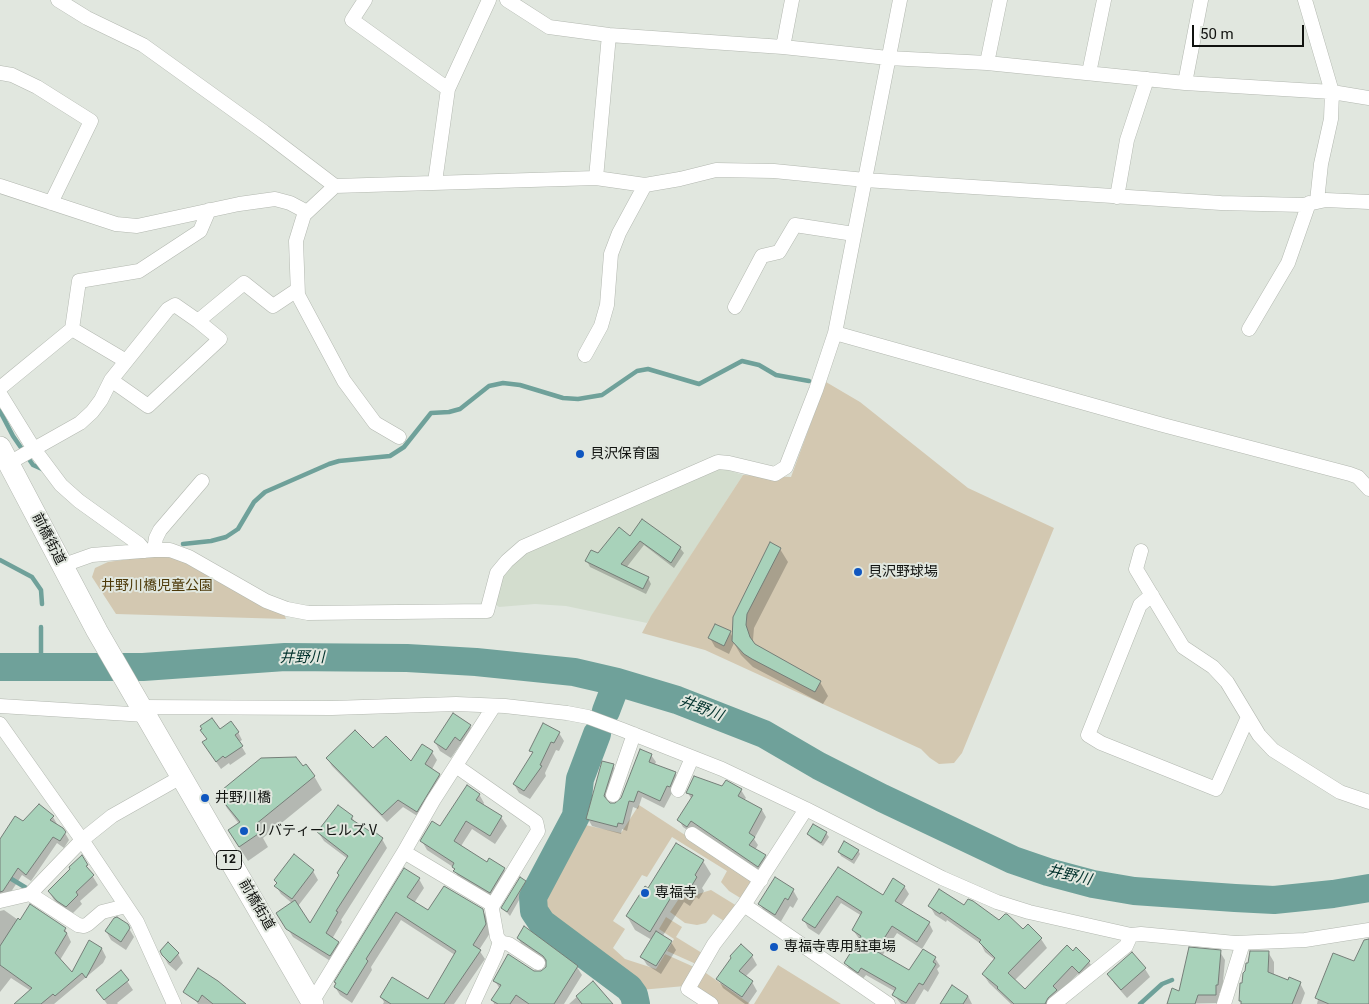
<!DOCTYPE html>
<meta charset="utf-8">
<style>
body{margin:0}
#map{position:relative;width:1369px;height:1004px;overflow:hidden;background:#e1e7df;font-family:Roboto,sans-serif}
canvas{display:block}
.scale{position:absolute;left:1192px;top:25px;width:112px;height:22px;box-sizing:border-box;border:2px solid #10120f;border-top:0;padding-left:6px;font-size:15px;line-height:18px;white-space:nowrap;color:#10120f;-webkit-text-stroke:4px #e1e7df;paint-order:stroke}
</style>
<div id="map">
<canvas width="1369" height="1004"></canvas>
<div class="scale">50 m</div>
</div>
<script>
const g = document.querySelector('canvas').getContext('2d');
g.lineJoin = 'round';
function paint(path, color) { g.fillStyle = color; g.fill(path, 'evenodd'); }
const poly = rows => new Path2D(rows.map(r => 'M' + r).join(''));
function stroke(path, color, width, dash) { g.strokeStyle = color; g.lineWidth = width; g.lineCap = dash ? 'butt' : 'round'; g.setLineDash(dash || []); g.stroke(path); }
function label(font, color, halo, rows, align = 'center') {
  g.font = font + ' Roboto,"Noto Sans JP",sans-serif'; g.lineWidth = 4; g.setLineDash([]); g.textBaseline = 'middle'; g.strokeStyle = halo; g.fillStyle = color; for (const [text, x, y, turn = 0] of rows) {
    g.save(); g.translate(x, y); g.rotate((+turn || 0) * Math.PI / 180); g.textAlign = isNaN(turn) ? turn : align; if (halo) g.strokeText(text, 0, 0); g.fillText(text, 0, 0); g.restore();
  }
}
const built = poly([
 [718,467,743,475,647,623,566,606,535,604,499,607,495,604,504,572,527,550]
]);
const green = poly([
 [826,382,860,402,968,488,1054,528,962,753,954,763,939,764,930,758,921,749,705,650,642,633,651,616,743,475,791,477],
 [151,556,177,558,284,614,286,619,116,614,92,577,95,568,108,562],
 [639,805,754,880,742,899,729,891,721,882,727,871,672,837,647,877,642,875,613,921,625,929,613,948,625,959,656,969,665,954,694,967,685,986,640,990,630,979,546,916,543,905,543,898,547,888,581,824,621,833],
 [711,890,737,906,724,921,713,914,706,923,697,925,685,923,670,912,678,900],
 [666,917,682,927,676,937,702,953,696,964,667,951,674,939,659,929],
 [778,965,841,1004,754,1004],
 [703,971,750,1004,717,1004,694,990]
]);
const shadow = poly([
 [630,538,680,548,684,553,674,568,644,545,626,568,648,578,651,584,646,594,590,567,587,561],
 [780,549,788,562,754,628,753,640,755,646,820,682,828,696,823,704,753,667,741,655,734,643,729,654,715,647,710,638,730,632,733,638],
 [470,726,475,734,466,749,460,745,451,758,440,751,435,742],
 [220,731,238,732,242,740,239,742,246,754,230,765,229,763,221,769,208,750],
 [559,733,564,741,559,751,556,750,545,773,546,776,530,799,519,793,514,784,533,754,531,750],
 [422,746,432,752,437,760,432,769,439,774,444,783,422,819,403,807,387,822,332,766,327,758,373,750,411,763],
 [651,755,656,762,654,766,675,773,680,780,674,793,672,793,664,808,642,797,638,809,633,807,627,831,622,829,621,834,592,826,588,819,613,766,618,773,608,803,616,805,622,799],
 [314,776,322,790,263,838,268,847,248,861,229,831,239,824,227,808,219,794],
 [726,782,741,790,746,798,744,800,762,810,766,817,754,839,758,845,755,850,765,856,769,864,762,874,696,828,692,833,683,827,679,820,692,800,688,793,723,788],
 [479,794,484,803,483,805,501,817,507,826,495,844,472,829,461,846,487,864,504,869,509,878,495,901,460,880,453,867,427,850,422,841,441,828],
 [53,817,57,824,56,825,65,833,69,840,64,848,57,843,31,881,22,875,7,898,0,897,0,841,23,822],
 [352,817,356,825,382,839,387,848,341,920,342,922,332,939,338,942,343,951,335,964,293,937,278,913,293,904,281,894,276,886,277,884,275,880,294,856,313,871,318,880,298,906,310,925,340,876,348,859,324,841,318,832],
 [813,825,826,833,829,837,823,846,811,838,808,834],
 [858,850,860,854,854,864,841,856,839,852],
 [81,857,98,885,80,901,82,904,71,915,63,910,54,900,49,891],
 [703,861,711,874,702,888,704,891,699,899,696,897,690,906,684,902,662,937,671,942,676,950,661,974,647,965,642,957,652,940,635,930,627,916,648,889],
 [838,869,883,897,904,886,909,894,901,906,929,923,933,931,922,949,897,933,882,956,910,972,935,958,940,966,937,969,939,973,928,992,924,989,915,1004,901,1004,894,995,896,992,866,975,862,980,850,971,846,963,860,940,853,930,862,916,841,903,819,935,808,928,804,920],
 [419,879,424,888,414,903,428,912,482,910,488,919,490,933,479,950,485,959,454,1004,383,1004,384,1002,381,997,428,1001,455,955,401,920,371,967,372,970,352,1003,340,995,335,987],
 [525,882,527,886,510,916,503,908],
 [793,890,798,899,793,908,790,906,780,923,765,913,760,904],
 [930,906,964,907,1023,931,1028,926,1041,939,1047,948,1014,981,1025,991,1073,953,1089,962,1095,971,1085,981,1078,974,1058,994,1057,1004,1011,1004,989,983,983,974,995,960,985,952,981,944,947,920,946,922,935,915],
 [4,910,21,922,65,929,71,942,60,960,72,975,90,942,102,949,106,957,103,963,54,1004,16,1004,31,991,11,978,0,992,0,911],
 [127,925,134,937,126,950,111,940,106,931],
 [524,928,577,967,582,975,564,1004,494,1004,493,1000,500,989,495,981,533,972,542,972,547,968,547,963,523,947,518,938],
 [1369,946,1369,1004,1317,1004,1321,987,1354,963],
 [1220,952,1225,960,1222,993,1219,993,1220,1003,1168,1004],
 [1268,952,1274,962,1274,976,1300,983,1305,993,1301,1004,1242,1004],
 [178,954,183,963,176,971,168,964,163,955],
 [752,956,757,965,745,977,752,982,757,991,748,1004,745,1004,723,988,718,979],
 [1145,969,1150,977,1127,998,1114,983,1109,974],
 [121,972,133,990,117,1003,118,1004,107,1004,98,991],
 [210,978,241,1004,198,1004,195,999],
 [593,982,611,1004,569,1004],
 [968,996,972,1004,944,1004]
]);
const stream = poly([
 [0,411,13,436,33,465,42,469],
 [183,544,211,541,226,537,238,529,254,502,265,492,329,464,339,461,390,456,404,447,431,413,449,412,460,409,489,386,503,383,520,385,563,398,578,399,602,395,637,371,648,369,699,384,742,361,759,365,776,375,809,381],
 [0,560,32,577,41,590,42,604],
 [41,667,41,627],
 [0,872,28,889],
 [1140,1004,1162,984,1172,980]
]);
const river = poly([
 [0,667,143,667,285,657,407,658,476,662,574,672,617,682,677,700,764,734,819,766,882,798,1013,860,1048,872,1093,884,1134,891,1235,898,1274,900,1333,894,1369,888],
 [606,711,617,682],
 [597,734,580,779,576,816,533,897,534,911,542,923,629,988,634,995,636,1004]
]);
const building = poly([
 [642,519,681,547,671,563,640,541,621,564,649,577,643,589,585,561,591,550,598,553,619,527,630,536,642,519],
 [770,542,781,548,747,614,746,625,750,637,755,644,821,681,815,692,752,659,744,654,732,641,733,617,770,542],
 [715,624,731,631,724,646,708,638,715,624],
 [453,713,471,725,460,741,455,737,446,750,434,742,453,713],
 [212,718,220,729,231,721,239,732,235,735,243,746,225,758,223,756,216,762,202,742,207,739,200,730,202,729,200,726,212,718],
 [543,723,560,732,554,743,551,742,540,765,542,766,524,791,513,784,533,752,529,751,543,723],
 [355,730,373,748,386,736,411,761,422,744,433,751,425,764,440,774,417,812,398,800,382,815,326,758,355,730],
 [640,749,652,754,649,762,676,772,670,787,667,786,660,801,638,791,634,802,629,801,623,824,618,823,617,827,586,819,602,761,614,764,604,796,610,803,615,803,621,798,640,749],
 [296,757,303,766,306,764,315,776,256,824,261,832,239,847,228,830,240,822,217,794,261,758,296,757],
 [694,776,722,786,726,780,742,789,738,796,762,809,749,833,755,837,749,845,766,855,758,867,691,821,687,827,677,820,693,795,686,793,694,776],
 [467,785,480,794,476,800,502,816,490,836,466,821,454,841,487,862,489,858,505,868,490,893,453,871,455,869,452,867,454,863,420,841,432,821,440,826,467,785],
 [39,804,54,816,50,820,63,828,66,832,60,841,53,837,26,875,18,868,3,891,0,892,0,839,15,816,23,821,39,804],
 [338,805,353,816,351,819,371,832,372,830,383,838,336,911,338,912,326,933,339,942,330,956,286,929,276,913,295,900,310,923,339,875,337,873,348,856,317,832,338,805],
 [813,824,827,832,821,843,807,834,813,824],
 [844,841,859,850,852,860,838,852,844,841],
 [676,843,704,860,695,875,697,877,691,887,688,885,682,893,676,889,650,932,626,916,645,886,648,888,676,843],
 [294,854,314,870,292,899,274,886,277,883,274,880,294,854],
 [82,855,88,865,86,866,94,875,76,892,78,895,66,907,57,901,48,891,70,869,69,867,82,855],
 [838,867,883,895,893,878,905,886,895,901,930,922,917,942,892,926,876,951,909,970,923,949,936,957,933,962,936,964,923,985,919,983,906,1003,892,995,896,988,861,968,858,973,844,963,861,936,852,930,862,912,837,896,815,928,802,920,838,867],
 [404,868,420,878,407,897,428,910,444,886,483,909,486,924,473,945,481,950,444,1004,391,1004,380,997,392,977,428,999,456,951,396,912,366,959,368,961,347,995,334,987,336,983,334,982,404,868],
 [520,877,526,881,507,912,501,908,520,877],
 [775,877,794,889,788,900,785,898,775,915,758,904,775,877],
 [939,889,964,905,968,899,973,901,999,920,1005,914,1007,914,1023,929,1028,924,1042,938,1008,973,1025,989,1067,945,1073,951,1076,947,1090,961,1079,973,1072,966,1053,986,1057,990,1048,998,1045,1004,1014,1004,997,988,998,987,982,974,995,958,979,942,981,940,941,912,940,914,928,906,939,889],
 [30,904,66,928,64,931,67,933,55,953,72,972,89,940,102,948,86,978,82,973,55,996,53,994,41,1004,14,1004,32,988,0,965,0,946,18,918,20,920,30,904],
 [117,917,128,924,130,928,121,942,105,931,114,918,117,917],
 [524,926,578,966,554,1004,529,1004,516,995,510,1004,498,1004,491,1000,501,985,493,981,508,954,534,971,541,971,546,967,546,960,543,956,517,938,524,926],
 [656,931,672,941,656,966,640,957,656,931],
 [1369,939,1369,1004,1329,1004,1315,998,1333,953,1354,961,1364,940,1369,939],
 [168,942,179,953,170,963,162,955,160,951,168,942],
 [741,944,753,955,739,971,753,981,742,997,716,979,731,958,730,956,741,944],
 [1189,947,1221,950,1218,985,1216,985,1216,995,1198,995,1195,1004,1167,1004,1172,988,1179,991,1189,947],
 [1250,951,1269,951,1268,972,1288,980,1289,977,1301,982,1292,1004,1241,1004,1241,1001,1239,1001,1240,983,1242,983,1243,973,1245,971,1246,963,1248,963,1250,951],
 [1132,952,1146,968,1121,990,1107,974,1132,952],
 [198,968,218,981,246,1004,213,1004,202,995,198,1002,183,992,198,968],
 [121,970,129,980,104,1000,96,990,121,970],
 [593,981,613,1004,582,1004,576,996,593,981],
 [952,985,968,996,963,1004,940,1004,952,985]
]);
const minor = poly([
 [58,0,87,18,143,45,264,132,335,186,596,178,645,185,680,179,716,170,774,171,865,180,1221,203,1303,205,1326,200,1369,202],
 [365,0,352,20,448,89],
 [507,0,549,27,609,35,783,47,888,58,987,63,1185,83,1332,92,1369,98],
 [1305,0,1332,92,1331,119,1321,164,1317,201],
 [783,47,792,0],
 [987,63,1000,0],
 [0,73,12,75,37,87,91,121,51,203],
 [1089,73,1104,0],
 [1185,83,1201,0],
 [596,178,609,35],
 [435,182,448,89,489,0],
 [0,186,116,224,137,226,239,204,275,199,290,203,307,212],
 [335,186,304,215,296,241,298,295,344,381,375,423,399,437],
 [1117,197,1127,140,1147,79],
 [735,307,762,256,779,252,795,225,854,234],
 [198,321,244,283,273,306,297,290],
 [72,329,126,361],
 [1249,329,1288,263,1309,203],
 [835,333,1163,425,1350,474,1358,477,1369,489],
 [585,355,601,326,607,305,611,254,619,233,645,185],
 [0,388,72,329,79,281,139,271,200,231,209,210],
 [0,394,34,449,61,485,79,501,139,544,145,551],
 [9,463,80,423,92,412,101,400,111,380,168,309,175,305,198,321,220,339,148,406,111,380],
 [154,550,156,538,160,530,202,481],
 [1141,551,1136,569,1183,647,1213,667,1227,682,1259,735,1273,750,1340,792,1369,802],
 [61,566,92,555,154,550,170,550,189,557,266,601,287,609,308,613,487,611,497,573,507,561,523,547,718,462,729,463,775,474,786,467,816,390,835,333,900,0],
 [1152,595,1140,605,1088,735,1101,743,1216,789,1248,717],
 [0,706,146,715],
 [141,707,332,708,456,704,505,706,567,713,588,717,623,730,722,769,806,809,942,878,997,902,1029,912,1131,935,1141,934,1235,943,1305,940,1369,930],
 [0,724,82,840,137,922,174,1004],
 [456,766,536,822,537,826,538,831,493,905,492,909,497,937,500,941,496,954,473,1004],
 [678,790,692,758],
 [613,795,634,734],
 [806,809,744,905,888,1004],
 [692,834,761,880],
 [404,852,493,905],
 [30,894,78,925,84,926,88,924,102,912,126,906],
 [0,901,30,894,82,840,112,816,181,777],
 [499,942,509,944,538,963],
 [312,1002,404,852,433,801,494,706],
 [711,1004,688,989,714,944,744,905],
 [1054,1004,1126,946,1131,935],
 [1224,1004,1243,943]
]);
const primary = poly([
 [0,447,97,631,313,1004]
]);
const markers = [
 [580,454,5,"#0f56c0"],
 [858,572,5,"#0f56c0"],
 [205,798,5,"#0f56c0"],
 [244,831,5,"#0f56c0"],
 [645,893,5,"#0f56c0"],
 [774,947,5,"#0f56c0"]
];
const shields = [
 [229,860,25]
];
const shieldNames = [
 ["12",229,860]
];
const poiNames = [
 ["貝沢保育園",590,454],
 ["貝沢野球場",868,572],
 ["井野川橋",215,798],
 ["リバティーヒルズⅤ",254,831],
 ["専福寺",655,893],
 ["専福寺専用駐車場",784,947]
];
const streetNames = [
 ["前橋街道",48,539,63],
 ["前橋街道",256,905,60]
];
const parkNames = [
 ["井野川橋児童公園",157,586]
];
const waterNames = [
 ["井野川",302,658],
 ["井野川",701,709,21],
 ["井野川",1069,876,13]
];
paint(built, '#d3ddce');
paint(green, '#d3c8b1');
paint(shadow, '#0003');
stroke(stream, '#6fa19a', 4.5);
stroke(river, '#6fa19a', 28);
paint(building, '#a8d2ba');
stroke(building, '#757e78', 1);
stroke(minor, '#b3b8b0', 15);
stroke(primary, '#b3b8b0', 22);
stroke(minor, '#fff', 14);
stroke(primary, '#fff', 21);
for (const [x, y, r, color] of markers) { const dot = new Path2D(); dot.arc(x, y, r, 0, 2 * Math.PI); g.fillStyle = color; g.fill(dot); stroke(dot, '#e1e7df', 2); }
for (const [x, y, w] of shields) { const box = new Path2D(); box.roundRect(x - w / 2, y - 9.5, w, 19, 4); g.fillStyle = '#e1e7df'; g.fill(box); stroke(box, '#10120f', 1); }
label('bold 12px', '#10120f', null, shieldNames);
label('14px', '#10120f', '#e1e7df', poiNames, 'left');
label('14px', '#10120f', '#e1e7df', streetNames);
label('14px', '#4c3908', '#e1e7df', parkNames);
label('italic 15px', '#00312c', '#e1e7df', waterNames);
</script>
